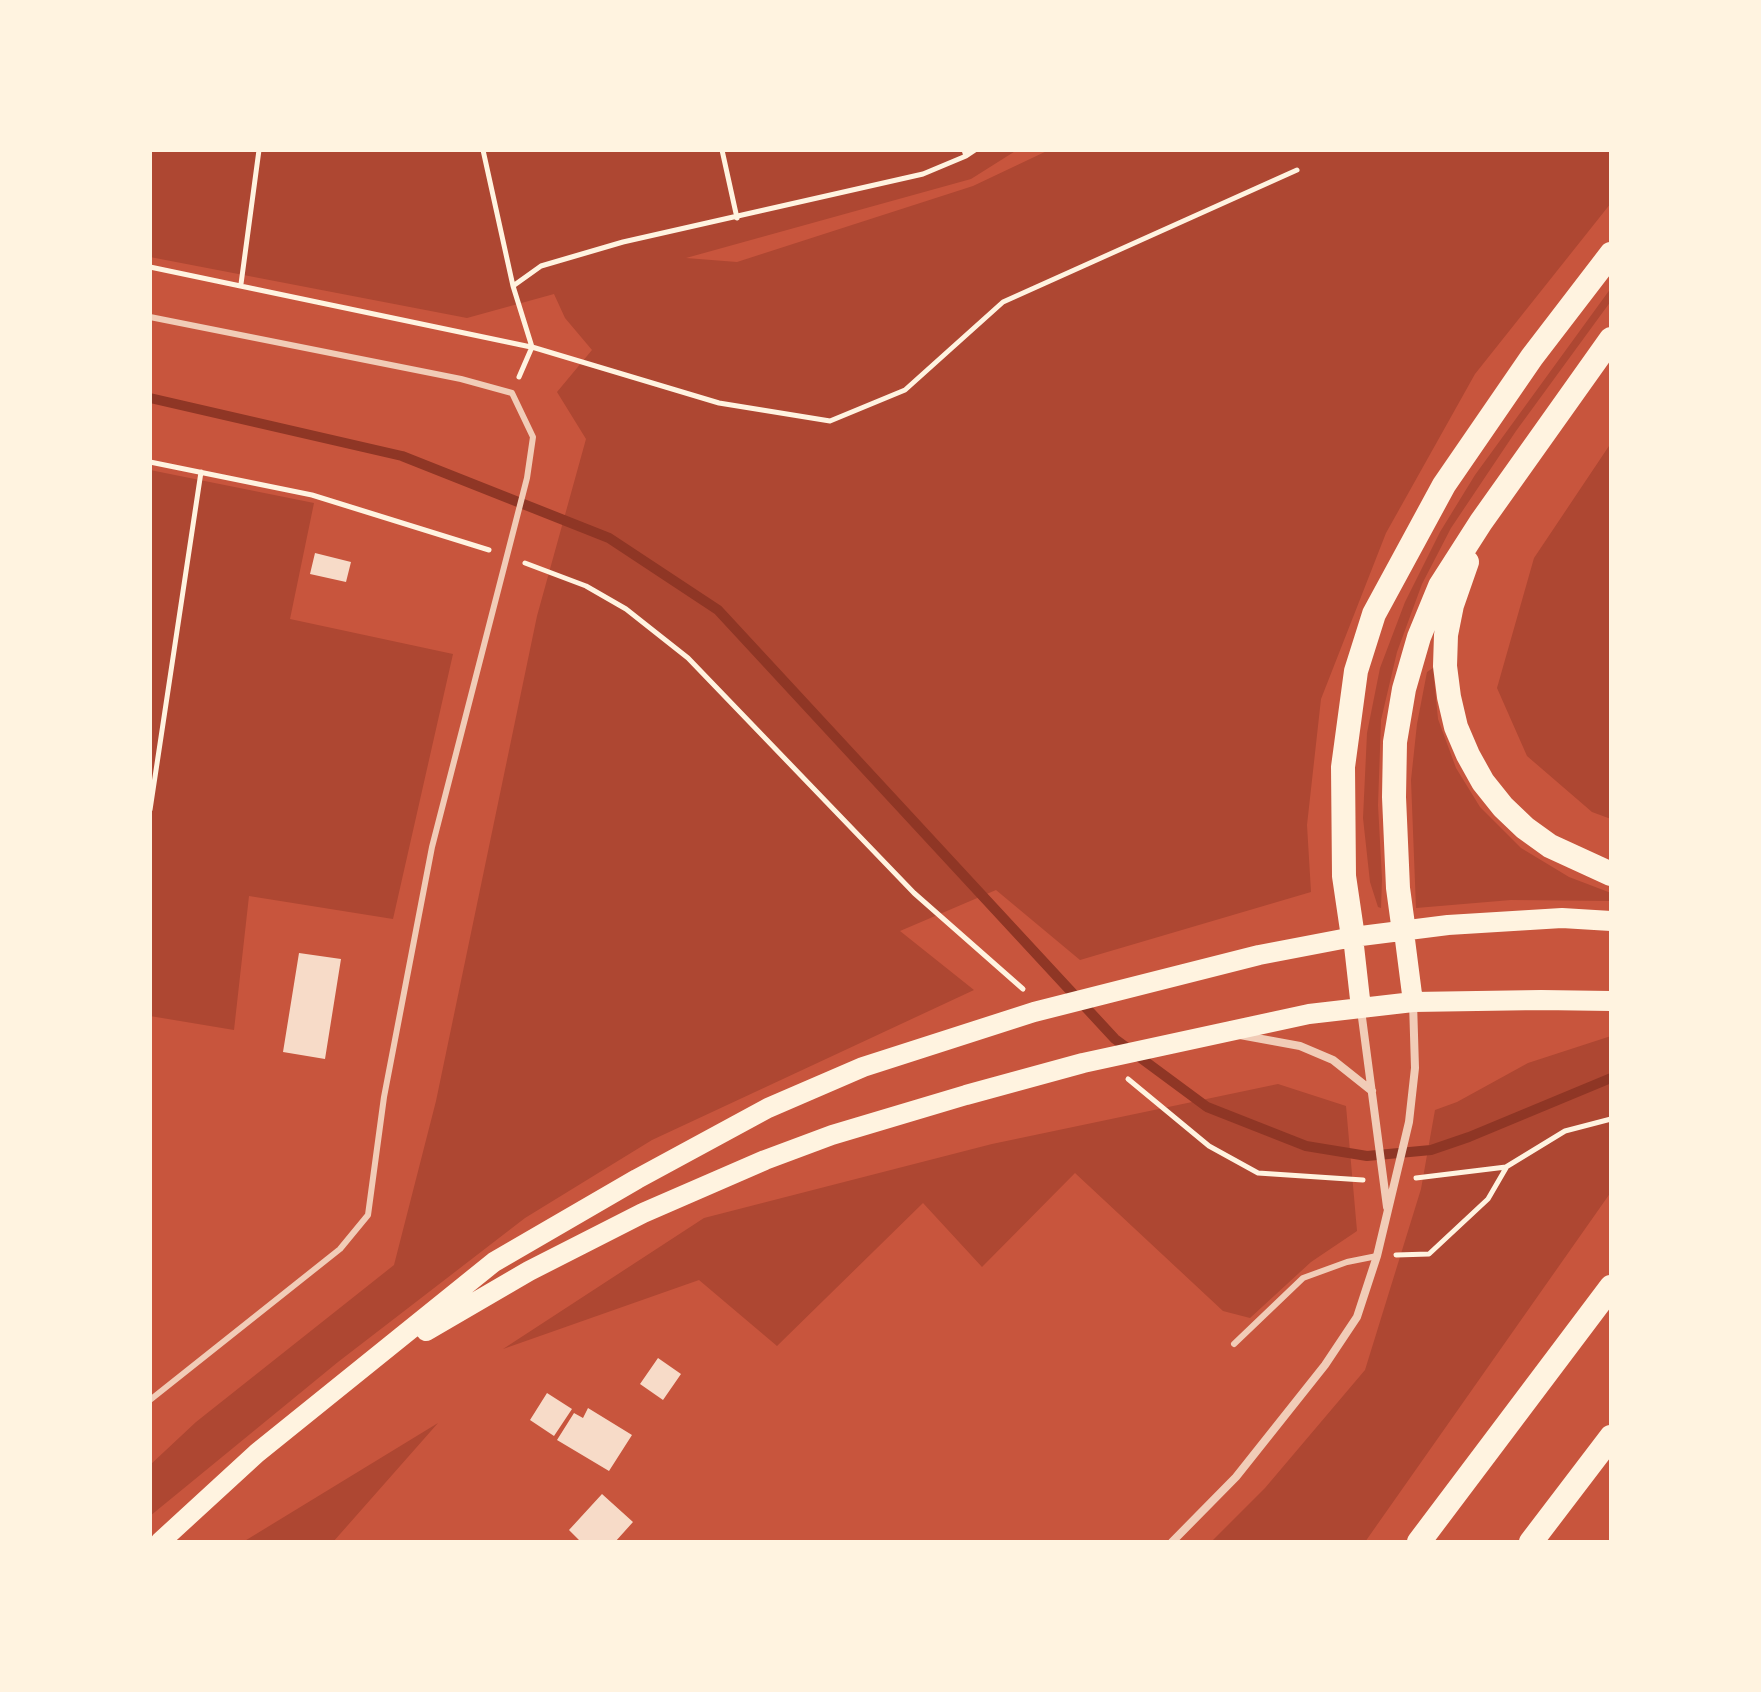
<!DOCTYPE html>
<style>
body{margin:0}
#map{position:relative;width:1761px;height:1692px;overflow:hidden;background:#c8553d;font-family:Montserrat,sans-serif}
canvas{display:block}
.frame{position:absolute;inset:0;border:152px solid #fff3e0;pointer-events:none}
</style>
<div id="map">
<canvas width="1761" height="1692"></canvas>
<div class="frame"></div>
</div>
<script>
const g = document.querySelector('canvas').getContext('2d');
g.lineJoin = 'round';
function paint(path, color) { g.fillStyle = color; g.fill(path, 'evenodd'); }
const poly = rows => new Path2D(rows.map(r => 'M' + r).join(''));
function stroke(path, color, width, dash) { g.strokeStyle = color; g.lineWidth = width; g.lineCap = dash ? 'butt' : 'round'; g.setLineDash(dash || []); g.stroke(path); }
const green = poly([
 [150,150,1017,150,971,179,686,258,737,262,973,186,1049,150,1611,150,1611,203,1475,374,1386,533,1321,699,1307,825,1311,892,1080,960,996,890,900,931,974,990,652,1140,525,1218,338,1362,150,1516,150,1465,196,1422,394,1265,436,1101,537,616,586,439,557,392,592,350,565,318,554,294,467,318,150,257],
 [1611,288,1611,301,1516,431,1451,528,1422,584,1397,652,1381,720,1378,805,1382,879,1381,908,1378,907,1370,882,1363,818,1367,733,1380,668,1405,602,1440,532,1475,475],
 [1611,443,1611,819,1592,812,1527,756,1497,688,1534,558],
 [150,470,314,503,290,619,453,654,393,919,249,896,234,1030,150,1016],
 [1433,668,1438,719,1456,768,1480,807,1521,848,1569,877,1611,893,1611,901,1511,900,1416,908,1411,780,1417,724,1427,672],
 [1611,1036,1611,1192,1365,1542,1211,1542,1265,1488,1365,1370,1421,1189,1435,1110,1457,1102,1528,1063],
 [1278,1084,1346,1106,1357,1231,1311,1262,1250,1318,1223,1311,1075,1173,982,1267,923,1203,777,1346,699,1280,503,1349,704,1218,992,1144],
 [438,1423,333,1542,243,1542]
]);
const stream = poly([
 [150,398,402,456,609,538,718,610,1115,1039,1207,1107,1306,1146,1367,1156,1431,1150,1469,1137,1611,1078]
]);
const building = poly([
 [315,553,351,562,346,582,310,574],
 [299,953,341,959,325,1059,283,1052],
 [658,1358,681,1374,663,1400,640,1384],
 [547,1393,572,1409,554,1436,530,1420],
 [588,1408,632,1435,609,1471,557,1440,574,1413,583,1418],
 [602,1494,633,1522,615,1542,581,1542,569,1530]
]);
const path = poly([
 [483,150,513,286],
 [722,150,737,218],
 [964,150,966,156,975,150],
 [150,267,531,347],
 [241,284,259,150],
 [532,347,513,286,541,266,623,242,923,174,966,156],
 [519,377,532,347,719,403,830,421,905,390,1003,302,1297,170],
 [150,462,312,495,489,550],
 [525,563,586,586,626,609,688,658,914,893,1023,989],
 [150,810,201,472],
 [1128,1079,1209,1146,1258,1173,1363,1180],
 [1416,1178,1506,1167,1565,1131,1611,1119],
 [1396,1255,1429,1254,1488,1199,1506,1168]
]);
const service = poly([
 [150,317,461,379,512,393,533,437,527,478,432,847,384,1097,368,1215,340,1249,150,1400],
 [1234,1344,1303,1278,1347,1262,1377,1256]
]);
const minor = poly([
 [1361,1010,1387,1207],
 [1240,1035,1300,1046,1333,1060,1372,1091],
 [1172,1542,1236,1477,1325,1365,1357,1317,1377,1256,1409,1122,1415,1068,1413,1002]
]);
const primary = poly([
 [1404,932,1413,1002],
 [1353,937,1361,1008],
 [426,1331,529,1271,643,1213,765,1160,832,1135,966,1095,1083,1063,1309,1014,1413,1002,1541,1000,1611,1001],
 [160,1542,257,1453,494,1262,637,1179,768,1108,863,1067,1034,1012,1259,955,1353,937,1448,925,1562,918,1611,921]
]);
const motorway = poly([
 [1467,562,1452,605,1446,635,1445,666,1449,697,1456,727,1468,755,1483,782,1503,807,1525,828,1550,846,1611,874],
 [1404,932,1398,888,1394,797,1395,742,1404,689,1419,637,1440,586,1481,522,1611,339],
 [1353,937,1344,876,1343,767,1356,671,1374,614,1444,485,1532,357,1611,254],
 [1419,1542,1611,1287],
 [1531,1542,1611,1437]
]);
paint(green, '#ae4732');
stroke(stream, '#8f3625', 10);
paint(building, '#f7dbc8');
stroke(path, '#fff3e0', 5);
stroke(service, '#f1ccb7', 6);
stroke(minor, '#f1ccb7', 8);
stroke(primary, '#fff3e0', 20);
stroke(motorway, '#fff3e0', 24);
</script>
